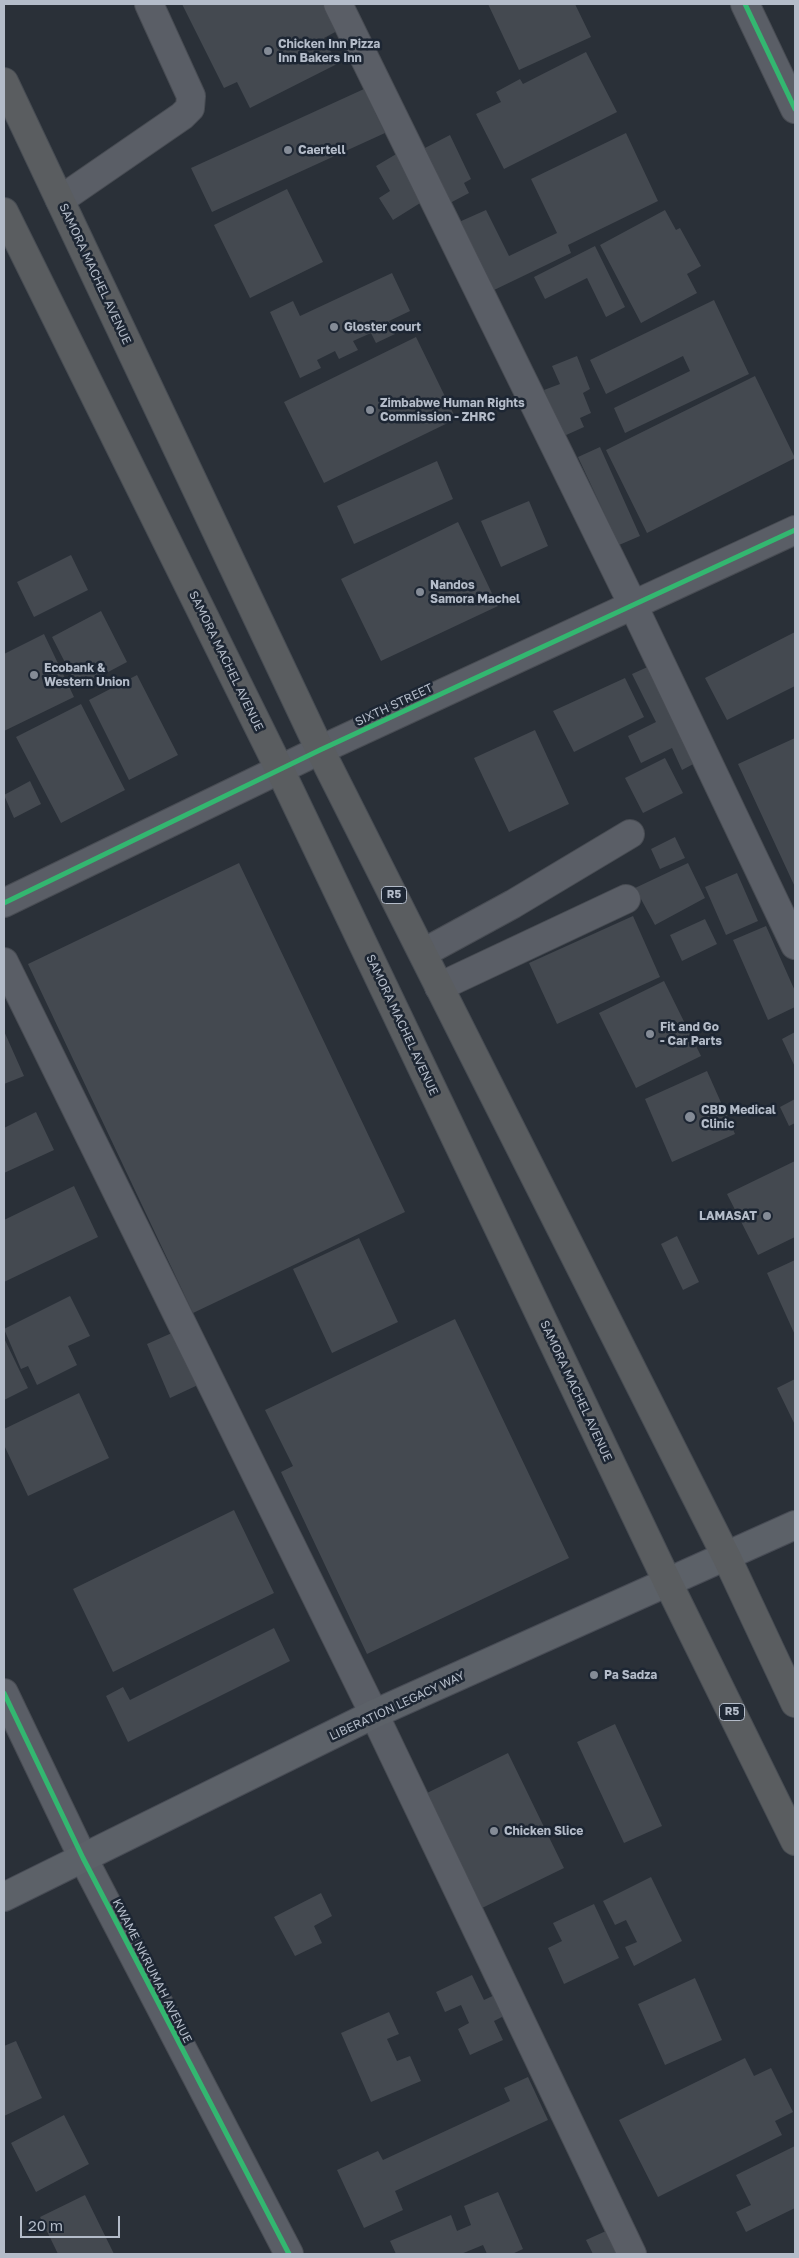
<!DOCTYPE html>
<style>
body{margin:0}
#map{position:relative;width:799px;height:2258px;overflow:hidden;background:#2a3038;font-family:"Golos Text",sans-serif}
canvas{display:block}
.frame{position:absolute;inset:0;border:5px solid #b4bcc9;pointer-events:none}
.scale{position:absolute;left:20px;top:2216px;width:100px;height:22px;box-sizing:border-box;border:2px solid #b4bcc9;border-top:0;padding-left:6px;font-size:15px;line-height:18px;white-space:nowrap;color:#b4bcc9;-webkit-text-stroke:4px #1d2633;paint-order:stroke}
</style>
<div id="map">
<canvas width="799" height="2258"></canvas>
<div class="frame"></div>
<div class="scale">20 m</div>
</div>
<script>
const g = document.querySelector('canvas').getContext('2d');
g.lineJoin = 'round';
function paint(path, color) { g.fillStyle = color; g.fill(path, 'evenodd'); }
const poly = rows => new Path2D(rows.map(r => 'M' + r).join(''));
function stroke(path, color, width, dash) { g.strokeStyle = color; g.lineWidth = width; g.lineCap = dash ? 'butt' : 'round'; g.setLineDash(dash || []); g.stroke(path); }
function label(font, color, halo, rows, align = 'center') {
  g.font = font + ' "Golos Text",sans-serif'; g.lineWidth = 5; g.setLineDash([]); g.textBaseline = 'middle'; g.strokeStyle = halo; g.fillStyle = color; for (const [text, x, y, turn = 0] of rows) {
    g.save(); g.translate(x, y); g.rotate((+turn || 0) * Math.PI / 180); g.textAlign = isNaN(turn) ? turn : align; if (halo) g.strokeText(text, 0, 0); g.fillText(text, 0, 0); g.restore();
  }
}
const building = poly([
 [182,4,326,4,339,30,324,38,337,64,250,108,237,82,224,88],
 [488,4,575,4,591,37,519,70],
 [586,52,617,112,504,169,476,114,501,102,496,92,520,79,523,84],
 [364,89,385,133,212,212,191,168],
 [626,133,658,201,568,245,571,253,492,291,459,222,486,210,509,256,557,233,531,179],
 [450,135,471,179,464,183,469,193,450,203,423,149],
 [398,153,425,200,393,220,379,198,390,191,376,166],
 [287,189,323,262,250,298,214,225],
 [665,210,676,230,680,228,701,266,687,274,697,293,641,323,600,245],
 [595,246,625,307,606,317,587,278,545,299,534,277],
 [392,273,410,311,389,321,395,334,376,343,371,333,353,341,358,350,339,359,335,351,317,360,321,368,300,378,270,312,293,301,300,316],
 [714,300,749,374,625,433,614,408,690,371,683,356,606,394,590,360],
 [416,337,456,419,324,483,284,402],
 [577,356,590,389,583,393,591,413,580,418,584,427,564,436,544,390,560,384,552,366],
 [755,376,795,458,647,533,606,450],
 [600,447,640,536,619,545,578,457],
 [437,461,453,499,354,544,337,506],
 [529,501,548,546,501,567,481,521],
 [458,522,498,606,381,661,341,579],
 [71,555,88,590,34,617,17,582],
 [101,611,127,662,78,688,52,637],
 [795,632,795,686,727,720,705,678],
 [44,634,74,697,4,731,4,654],
 [652,665,699,761,682,770,672,748,641,763,628,736,656,722,632,674],
 [137,675,178,755,129,780,89,700],
 [625,678,644,717,574,752,553,711],
 [81,704,125,790,61,823,16,737],
 [535,730,569,804,509,832,474,758],
 [795,738,795,887,738,764],
 [665,758,683,793,643,813,625,778],
 [30,781,41,804,14,818,4,795],
 [675,837,685,858,660,869,651,849],
 [239,863,405,1212,193,1313,28,964],
 [688,863,705,898,655,925,635,888],
 [737,873,758,921,726,935,705,887],
 [633,916,660,977,557,1024,529,963],
 [705,919,717,944,682,961,670,935],
 [766,926,795,991,795,1007,768,1020,733,940],
 [664,981,701,1056,636,1088,599,1013],
 [4,1031,24,1076,4,1084],
 [795,1032,795,1067,782,1039],
 [707,1071,735,1134,672,1162,645,1099],
 [795,1099,795,1123,789,1126,780,1107],
 [36,1112,54,1150,4,1173,4,1128],
 [795,1161,795,1237,758,1255,727,1194],
 [74,1186,98,1237,4,1282,4,1220],
 [677,1236,699,1282,683,1290,661,1244],
 [359,1238,398,1322,332,1353,293,1269],
 [795,1260,795,1335,767,1273],
 [70,1296,90,1336,68,1346,77,1365,37,1385,28,1366,21,1369,4,1329],
 [455,1319,569,1558,367,1654,281,1472,293,1466,265,1410],
 [174,1332,198,1385,170,1398,147,1344],
 [4,1338,28,1388,4,1400],
 [795,1379,795,1425,777,1388],
 [79,1393,109,1458,28,1496,4,1445,4,1429],
 [234,1510,274,1593,113,1672,73,1589],
 [274,1628,290,1661,128,1742,106,1696,123,1687,130,1700],
 [615,1724,662,1826,624,1843,577,1742],
 [508,1753,564,1868,480,1909,425,1794],
 [651,1877,682,1941,634,1966,625,1947,637,1942,626,1920,615,1925,603,1901],
 [321,1893,332,1916,314,1926,322,1943,295,1956,274,1917],
 [594,1904,619,1958,564,1984,548,1948,562,1941,553,1923],
 [472,1975,484,2000,501,1992,510,2013,494,2021,503,2040,470,2055,458,2029,469,2023,461,2005,445,2012,436,1992],
 [695,1978,722,2040,665,2065,638,2004],
 [389,2012,399,2034,387,2039,397,2061,410,2056,421,2081,371,2102,341,2033],
 [16,2041,42,2098,4,2116,4,2046],
 [745,2058,754,2076,771,2068,793,2112,775,2121,782,2135,658,2197,619,2120],
 [528,2077,548,2120,395,2191,403,2210,364,2228,337,2170,378,2151,383,2160,510,2101,504,2088],
 [64,2115,89,2164,36,2192,11,2143],
 [795,2146,795,2208,746,2232,736,2212,751,2205,736,2175],
 [498,2192,523,2249,512,2254,487,2254,483,2245,461,2254,396,2254,390,2241,451,2215,457,2231,471,2225,464,2206],
 [85,2195,114,2254,58,2254,40,2217],
 [606,2231,617,2254,593,2254,586,2240]
]);
const minor = poly([
 [338,4,633,605,795,945],
 [745,4,795,109],
 [60,200,182,116,190,108,191,96,149,4],
 [4,903,320,750,795,530],
 [423,953,513,904,630,834],
 [4,962,374,1714,632,2254],
 [439,987,626,899],
 [4,1693,83,1858,289,2254]
]);
const major = poly([
 [4,1897,374,1714,795,1525]
]);
const highway = poly([
 [4,82,320,750,727,1558,795,1703],
 [4,212,280,770,668,1583,795,1841]
]);
const cycleway = poly([
 [745,4,795,109],
 [4,903,320,750,795,530],
 [4,1693,83,1858,289,2254]
]);
const markers = [
 [268,51,5,"#848b96"],
 [288,150,5,"#848b96"],
 [334,327,5,"#848b96"],
 [370,410,5,"#848b96"],
 [420,592,5,"#848b96"],
 [34,675,5,"#848b96"],
 [650,1034,5,"#848b96"],
 [690,1117,6,"#848b96"],
 [767,1216,5,"#848b96"],
 [594,1675,5,"#848b96"],
 [494,1831,5,"#848b96"]
];
const shields = [
 [394,895,25],
 [732,1712,25]
];
const shieldNames = [
 ["R5",394,895],
 ["R5",732,1712]
];
const poiNames = [
 ["Chicken Inn Pizza",278,44],
 ["Inn Bakers Inn",278,58],
 ["Caertell",298,150],
 ["Gloster court",344,327],
 ["Zimbabwe Human Rights",380,403],
 ["Commission - ZHRC",380,417],
 ["Nandos",430,585],
 ["Samora Machel",430,599],
 ["Ecobank &",44,668],
 ["Western Union",44,682],
 ["Fit and Go",660,1027],
 ["- Car Parts",660,1041],
 ["CBD Medical",701,1110],
 ["Clinic",701,1124],
 ["LAMASAT",757,1216,"right"],
 ["Pa Sadza",604,1675],
 ["Chicken Slice",504,1831]
];
const streetNames = [
 ["SAMORA MACHEL AVENUE",95,274,65],
 ["SAMORA MACHEL AVENUE",226,661,64],
 ["SIXTH STREET",394,705,-25],
 ["SAMORA MACHEL AVENUE",402,1025,65],
 ["SAMORA MACHEL AVENUE",576,1391,65],
 ["LIBERATION LEGACY WAY",397,1706,-25],
 ["KWAME NKRUMAH AVENUE",152,1971,63]
];
paint(building, '#444950');
stroke(minor, '#484c53', 30);
stroke(major, '#484c55', 30);
stroke(highway, '#474c53', 30);
stroke(minor, '#5a5e66', 28);
stroke(major, '#5c6168', 28);
stroke(highway, '#5a5d60', 28);
stroke(cycleway, '#33b770', 5);
for (const [x, y, r, color] of markers) { const dot = new Path2D(); dot.arc(x, y, r, 0, 2 * Math.PI); g.fillStyle = color; g.fill(dot); stroke(dot, '#1d2633', 2); }
for (const [x, y, w] of shields) { const box = new Path2D(); box.roundRect(x - w / 2, y - 8.5, w, 17, 4); g.fillStyle = '#1d2633'; g.fill(box); stroke(box, '#b4bcc9', 1); }
label('bold 11px', '#b4bcc9', null, shieldNames);
label('bold 12px', '#b4bcc9', '#1d2633', poiNames, 'left');
label('12px', '#b4bcc9', '#1d2633', streetNames);
</script>
